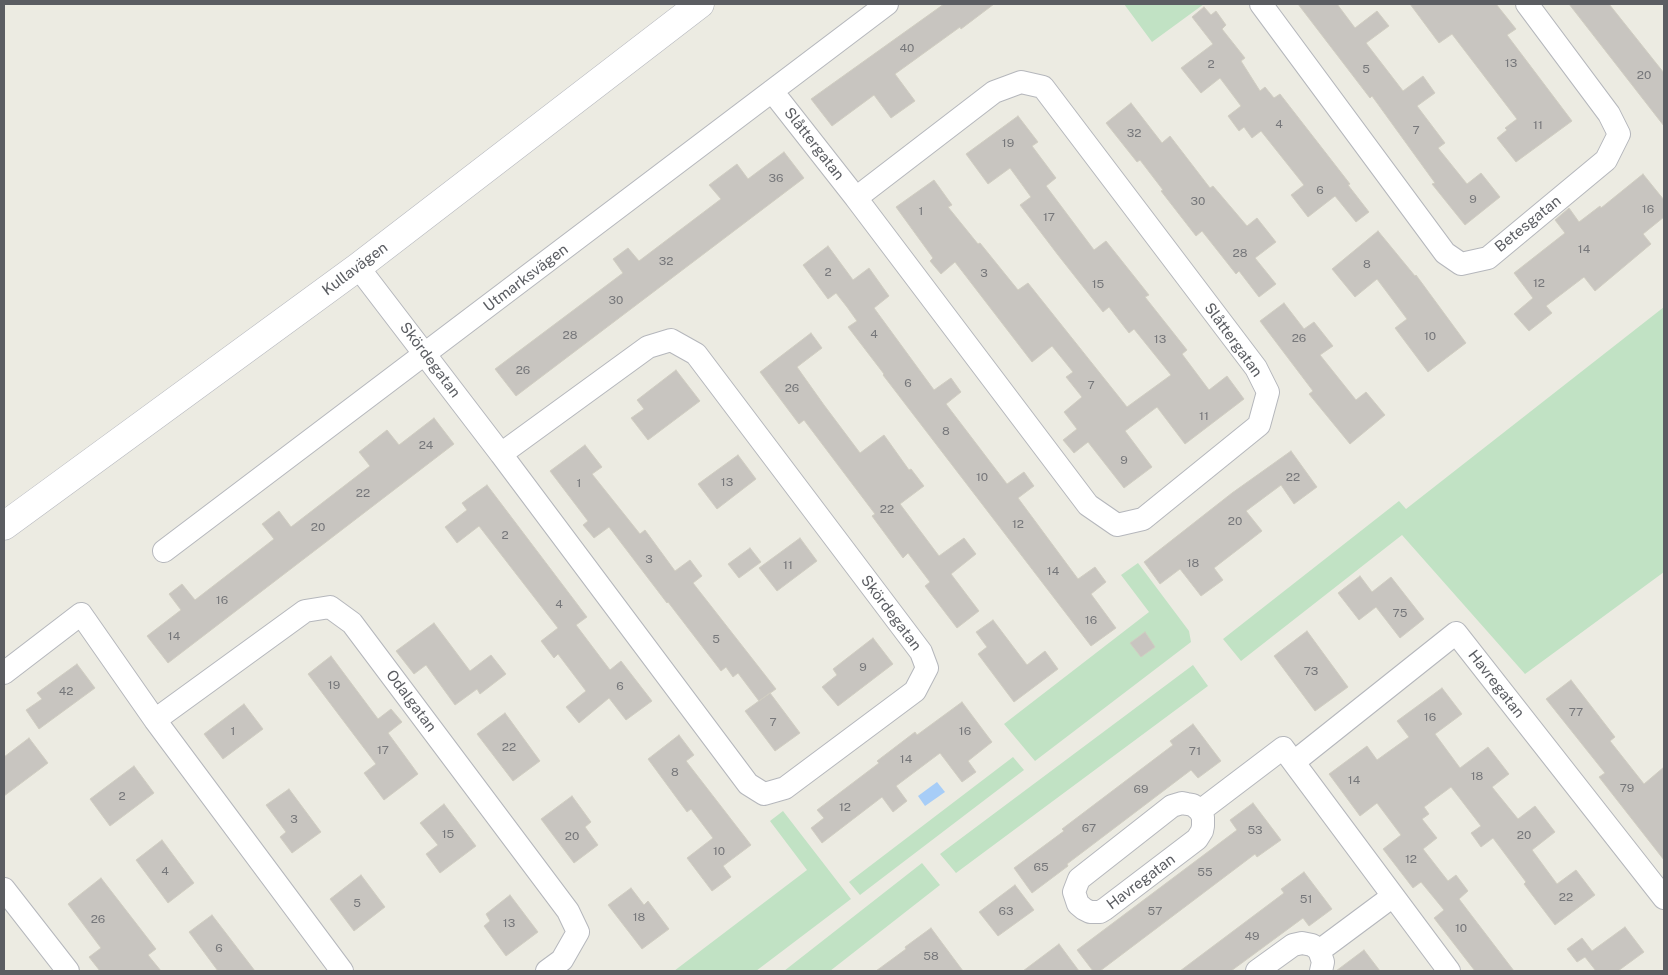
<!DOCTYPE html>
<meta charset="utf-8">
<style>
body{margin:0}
#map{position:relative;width:1668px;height:975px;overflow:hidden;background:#ecebe2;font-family:"Public Sans",sans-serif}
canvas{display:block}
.frame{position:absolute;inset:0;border:5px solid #5b5d62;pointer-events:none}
</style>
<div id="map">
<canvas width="1668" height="975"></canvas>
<div class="frame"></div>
</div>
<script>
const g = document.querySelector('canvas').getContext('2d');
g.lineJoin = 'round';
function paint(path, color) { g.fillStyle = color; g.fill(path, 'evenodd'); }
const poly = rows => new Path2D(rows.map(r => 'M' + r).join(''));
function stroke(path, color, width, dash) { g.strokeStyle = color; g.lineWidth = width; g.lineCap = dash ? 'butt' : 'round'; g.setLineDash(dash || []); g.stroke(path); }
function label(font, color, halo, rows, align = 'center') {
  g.font = font + ' "Public Sans",sans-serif'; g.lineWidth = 4; g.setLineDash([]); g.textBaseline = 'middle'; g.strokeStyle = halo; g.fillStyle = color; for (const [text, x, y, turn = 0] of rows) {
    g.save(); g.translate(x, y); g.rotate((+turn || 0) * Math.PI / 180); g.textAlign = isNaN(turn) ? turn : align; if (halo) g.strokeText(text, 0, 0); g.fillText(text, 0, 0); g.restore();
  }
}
const green = poly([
 [1124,4,1204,4,1152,42],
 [1664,307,1664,572,1525,674,1402,535,1241,661,1223,639,1399,501,1406,509],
 [1138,563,1189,631,1191,642,1035,761,1004,724,1149,612,1121,575],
 [1193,665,1208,686,956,873,940,854],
 [1013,757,1024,770,860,895,849,882],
 [783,811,851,899,756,971,674,971,807,870,770,821],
 [922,863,940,885,830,971,784,971]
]);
const water = poly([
 [937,782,945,792,925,806,918,796]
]);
const building = poly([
 [944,4,994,4,961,29,960,27,895,74,915,101,891,118,874,95,832,126,811,99,944,4],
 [1298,4,1337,4,1355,28,1377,11,1389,26,1366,43,1403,91,1423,76,1435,93,1417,106,1445,143,1438,148,1467,184,1481,173,1500,197,1465,225,1432,184,1435,183,1372,96,1370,98,1298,4],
 [1410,4,1496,4,1516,29,1507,35,1572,121,1516,162,1497,138,1507,130,1505,128,1517,119,1452,34,1439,43,1410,4],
 [1569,4,1609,4,1664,73,1664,126,1569,4],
 [1204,7,1211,15,1216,11,1226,25,1222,29,1245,58,1241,61,1260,91,1265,87,1274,98,1280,94,1350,184,1348,185,1369,212,1356,222,1335,196,1308,217,1291,195,1304,185,1261,131,1252,138,1244,127,1239,131,1228,116,1241,106,1220,78,1201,93,1181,68,1213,44,1192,17,1204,7],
 [1131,103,1162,143,1170,136,1210,188,1213,186,1247,226,1257,218,1276,242,1255,258,1276,284,1259,297,1239,271,1236,274,1202,231,1196,236,1161,191,1163,190,1140,160,1137,162,1106,123,1131,103],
 [1018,116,1038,142,1032,146,1056,178,1046,186,1094,250,1106,241,1149,295,1145,297,1187,350,1182,354,1209,390,1227,376,1244,399,1185,444,1157,407,1125,431,1152,467,1124,488,1088,442,1074,453,1063,440,1077,429,1064,412,1082,397,1066,377,1073,372,1052,346,1032,362,955,262,941,274,930,261,933,258,896,207,934,180,952,205,948,207,978,244,980,243,1018,290,1028,283,1127,407,1171,375,1134,329,1129,333,1109,307,1103,312,1058,255,1020,205,1031,197,1010,168,988,184,966,154,1018,116],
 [784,152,804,178,516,396,495,369,623,273,613,259,628,248,639,261,721,199,709,185,737,164,748,179,784,152],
 [1643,174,1664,200,1664,217,1643,234,1651,244,1595,291,1584,277,1546,306,1552,313,1529,331,1514,314,1533,298,1514,273,1565,233,1555,220,1569,208,1579,222,1600,206,1601,208,1643,174],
 [1378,231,1415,276,1416,275,1466,343,1428,372,1395,328,1407,319,1377,279,1355,297,1332,269,1378,231],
 [828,246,853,280,869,268,889,296,874,308,934,390,951,378,961,392,946,404,1007,484,1024,472,1034,486,1018,498,1078,579,1095,567,1106,582,1091,594,1116,628,1091,646,883,375,884,374,848,327,857,321,847,307,836,293,828,299,803,265,828,246],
 [1284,303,1304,329,1314,322,1333,346,1320,355,1356,400,1366,392,1385,415,1350,444,1309,394,1313,391,1260,321,1284,303],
 [811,333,822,348,797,367,824,405,860,453,884,435,909,470,911,469,924,486,900,504,939,556,964,538,976,554,951,574,979,611,957,628,925,586,930,582,908,553,903,558,872,516,875,514,804,420,799,424,760,372,811,333],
 [676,370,700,401,648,440,631,418,644,409,637,400,676,370],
 [434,418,454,444,168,663,147,636,181,610,169,594,182,584,195,600,274,539,262,524,279,511,291,527,370,466,359,452,387,430,399,445,434,418],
 [585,445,602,467,592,474,640,534,645,530,675,571,690,560,702,576,693,583,776,689,759,701,738,673,733,677,726,667,721,671,668,602,667,603,609,527,594,538,583,525,588,521,550,471,585,445],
 [1291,451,1317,487,1294,504,1281,485,1246,511,1262,531,1214,568,1223,580,1201,596,1180,569,1160,584,1144,562,1232,493,1291,451],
 [738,455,756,479,717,509,698,484,738,455],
 [487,485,587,617,576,625,610,670,621,661,652,701,626,720,609,698,579,723,566,707,586,691,558,654,554,658,541,641,558,628,479,526,457,543,445,527,467,510,462,503,487,485],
 [800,538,817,561,777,591,759,568,800,538],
 [750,548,761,562,739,578,728,564,750,548],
 [1360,576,1372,592,1391,577,1424,619,1400,638,1376,607,1359,620,1338,593,1360,576],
 [993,620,1027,665,1045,651,1058,669,1014,702,978,654,987,647,976,632,993,620],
 [434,623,470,671,491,655,506,674,480,694,477,689,455,705,426,665,414,674,396,651,434,623],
 [1307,631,1348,687,1315,711,1274,656,1307,631],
 [1145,632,1155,647,1141,657,1130,643,1145,632],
 [873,638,893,664,838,706,822,687,837,675,833,669,873,638],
 [331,656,378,719,391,709,402,722,388,733,418,774,384,800,364,773,376,764,308,674,331,656],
 [77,664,95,688,39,729,26,710,42,699,37,693,77,664],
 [1571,680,1615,737,1610,741,1644,784,1664,767,1664,860,1599,777,1605,773,1546,699,1571,680],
 [1442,688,1462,714,1435,734,1460,768,1488,747,1509,774,1492,787,1518,819,1535,806,1555,832,1532,850,1557,884,1576,870,1595,895,1555,925,1524,884,1526,882,1493,838,1481,847,1471,833,1481,826,1451,787,1424,807,1429,814,1422,819,1437,838,1423,849,1448,881,1456,875,1468,891,1459,899,1514,971,1475,971,1434,918,1444,910,1421,882,1413,888,1383,849,1401,835,1377,803,1360,816,1329,774,1367,746,1377,760,1409,737,1397,721,1442,688],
 [770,693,800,733,775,751,745,711,770,693],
 [962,702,992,742,968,761,976,772,962,782,940,753,896,786,907,801,893,812,882,797,822,843,811,828,824,818,817,810,879,763,877,761,915,732,917,735,962,702],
 [244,704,263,729,223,759,204,734,244,704],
 [505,713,540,761,513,781,477,734,505,713],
 [1193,724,1221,761,1198,778,1191,770,1067,864,1068,866,1032,893,1014,868,1064,831,1062,829,1173,745,1170,741,1193,724],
 [679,735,694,755,686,761,751,845,723,866,731,877,712,891,687,858,713,838,691,809,687,812,648,759,679,735],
 [29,738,48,763,4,796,4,757,29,738],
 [134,766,154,793,110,826,90,799,134,766],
 [289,789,321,832,292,853,280,837,286,832,266,805,289,789],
 [572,796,591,822,585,827,598,845,574,863,541,819,572,796],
 [1253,803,1281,840,1257,857,1255,854,1100,971,1093,971,1077,950,1237,830,1230,820,1253,803],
 [444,804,476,846,440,873,426,854,438,845,420,823,444,804],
 [162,840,194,883,168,903,136,860,162,840],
 [1304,872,1332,909,1309,926,1303,918,1231,971,1180,971,1284,893,1281,889,1304,872],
 [361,875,385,907,354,931,330,899,361,875],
 [101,878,156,949,148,955,161,971,100,971,89,957,101,948,68,904,101,878],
 [1015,885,1034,910,998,936,979,912,1015,885],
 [631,888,644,905,648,901,669,929,642,949,608,905,631,888],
 [510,895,538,932,506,956,484,926,490,921,486,914,510,895],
 [212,915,255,971,218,971,189,932,212,915],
 [1625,927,1644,952,1618,971,1596,971,1585,957,1577,962,1567,949,1582,938,1592,951,1625,927],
 [931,928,963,971,876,971,906,949,905,947,931,928],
 [1059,944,1079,971,1023,971,1059,944],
 [1364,950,1380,971,1336,971,1364,950]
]);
const street = poly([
 [1261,4,1445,253,1461,264,1488,258,1606,160,1619,134,1609,114,1527,4],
 [772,91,856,198,994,92,1021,82,1043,87,1256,368,1268,392,1259,425,1143,519,1117,525,1088,505,856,198],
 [358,267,501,454,648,347,671,340,696,354,921,652,927,668,915,691,785,788,764,794,748,784,501,454],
 [164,551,887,4],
 [4,673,81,614,155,720,342,971],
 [155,720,305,611,330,607,352,623,568,911,578,932,562,960,547,971],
 [1294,762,1456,633,1664,898],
 [1200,811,1203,817,1203,826,1202,831,1197,839,1105,909,1100,912,1090,912,1084,909,1078,904,1074,892,1079,879,1172,806,1182,803,1187,804,1193,805,1200,811,1283,748,1449,971],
 [4,889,68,971],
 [1319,951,1393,896],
 [1257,971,1293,945,1302,943,1312,945,1319,950,1323,962,1321,971]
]);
const secondary = poly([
 [4,526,358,267,700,4]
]);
const numberNames = [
 ["40",907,48],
 ["13",1511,63],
 ["2",1211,64],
 ["5",1366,69],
 ["20",1644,75],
 ["4",1279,124],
 ["11",1538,125],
 ["7",1416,130],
 ["32",1134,133],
 ["19",1008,143],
 ["36",776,178],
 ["6",1320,190],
 ["9",1473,199],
 ["30",1198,201],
 ["16",1648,209],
 ["1",921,211],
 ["17",1049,217],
 ["14",1584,249],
 ["28",1240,253],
 ["32",666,261],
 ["8",1367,264],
 ["2",828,272],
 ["3",984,273],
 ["12",1539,283],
 ["15",1098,284],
 ["30",616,300],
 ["4",874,334],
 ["28",570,335],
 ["10",1430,336],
 ["26",1299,338],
 ["13",1160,339],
 ["26",523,370],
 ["6",908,383],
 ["7",1091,385],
 ["26",792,388],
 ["11",1204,416],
 ["8",946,431],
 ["24",426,445],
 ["9",1124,460],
 ["10",982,477],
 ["22",1293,477],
 ["13",727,482],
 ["1",579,483],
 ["22",363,493],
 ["22",887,509],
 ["20",1235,521],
 ["12",1018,524],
 ["20",318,527],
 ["2",505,535],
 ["3",649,559],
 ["18",1193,563],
 ["11",788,565],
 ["14",1053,571],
 ["16",222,600],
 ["4",559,604],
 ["75",1400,613],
 ["16",1091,620],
 ["14",174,636],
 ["5",716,639],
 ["9",863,667],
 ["73",1311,671],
 ["19",334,685],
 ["6",620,686],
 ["42",66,691],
 ["77",1576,712],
 ["16",1430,717],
 ["7",773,722],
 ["1",233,731],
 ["16",965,731],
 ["22",509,747],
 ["17",383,750],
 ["71",1195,751],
 ["14",906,759],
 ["8",675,772],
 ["18",1477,776],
 ["14",1354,780],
 ["79",1627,788],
 ["69",1141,789],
 ["2",122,796],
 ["12",845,807],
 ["3",294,819],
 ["67",1089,828],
 ["53",1255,830],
 ["15",448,834],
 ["20",1524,835],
 ["20",572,836],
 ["10",719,851],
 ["12",1411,859],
 ["65",1041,867],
 ["4",165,871],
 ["55",1205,872],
 ["22",1566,897],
 ["51",1306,899],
 ["5",357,903],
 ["63",1006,911],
 ["57",1155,911],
 ["18",639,917],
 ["26",98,919],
 ["13",509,923],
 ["10",1461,928],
 ["49",1252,936],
 ["6",219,948],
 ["58",931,956]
];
const streetNames = [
 ["Slåttergatan",814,144,52],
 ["Betesgatan",1528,224,-39],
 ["Kullavägen",355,269,-37],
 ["Utmarksvägen",526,278,-37],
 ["Slåttergatan",1233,340,54],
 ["Skördegatan",430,360,53],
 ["Skördegatan",891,613,53],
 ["Havregatan",1496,684,52],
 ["Odalgatan",411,701,53],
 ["Havregatan",1141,882,-37]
];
paint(green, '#c1e2c4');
paint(water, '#a7cdf7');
paint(building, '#c8c5c0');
stroke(building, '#d0cdc1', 1);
stroke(street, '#b5b7bc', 24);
stroke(secondary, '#b6b8be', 29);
stroke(street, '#fff', 22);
stroke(secondary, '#fff', 28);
label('12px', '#76777a', null, numberNames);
label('15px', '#5b5d62', '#fff', streetNames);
</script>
